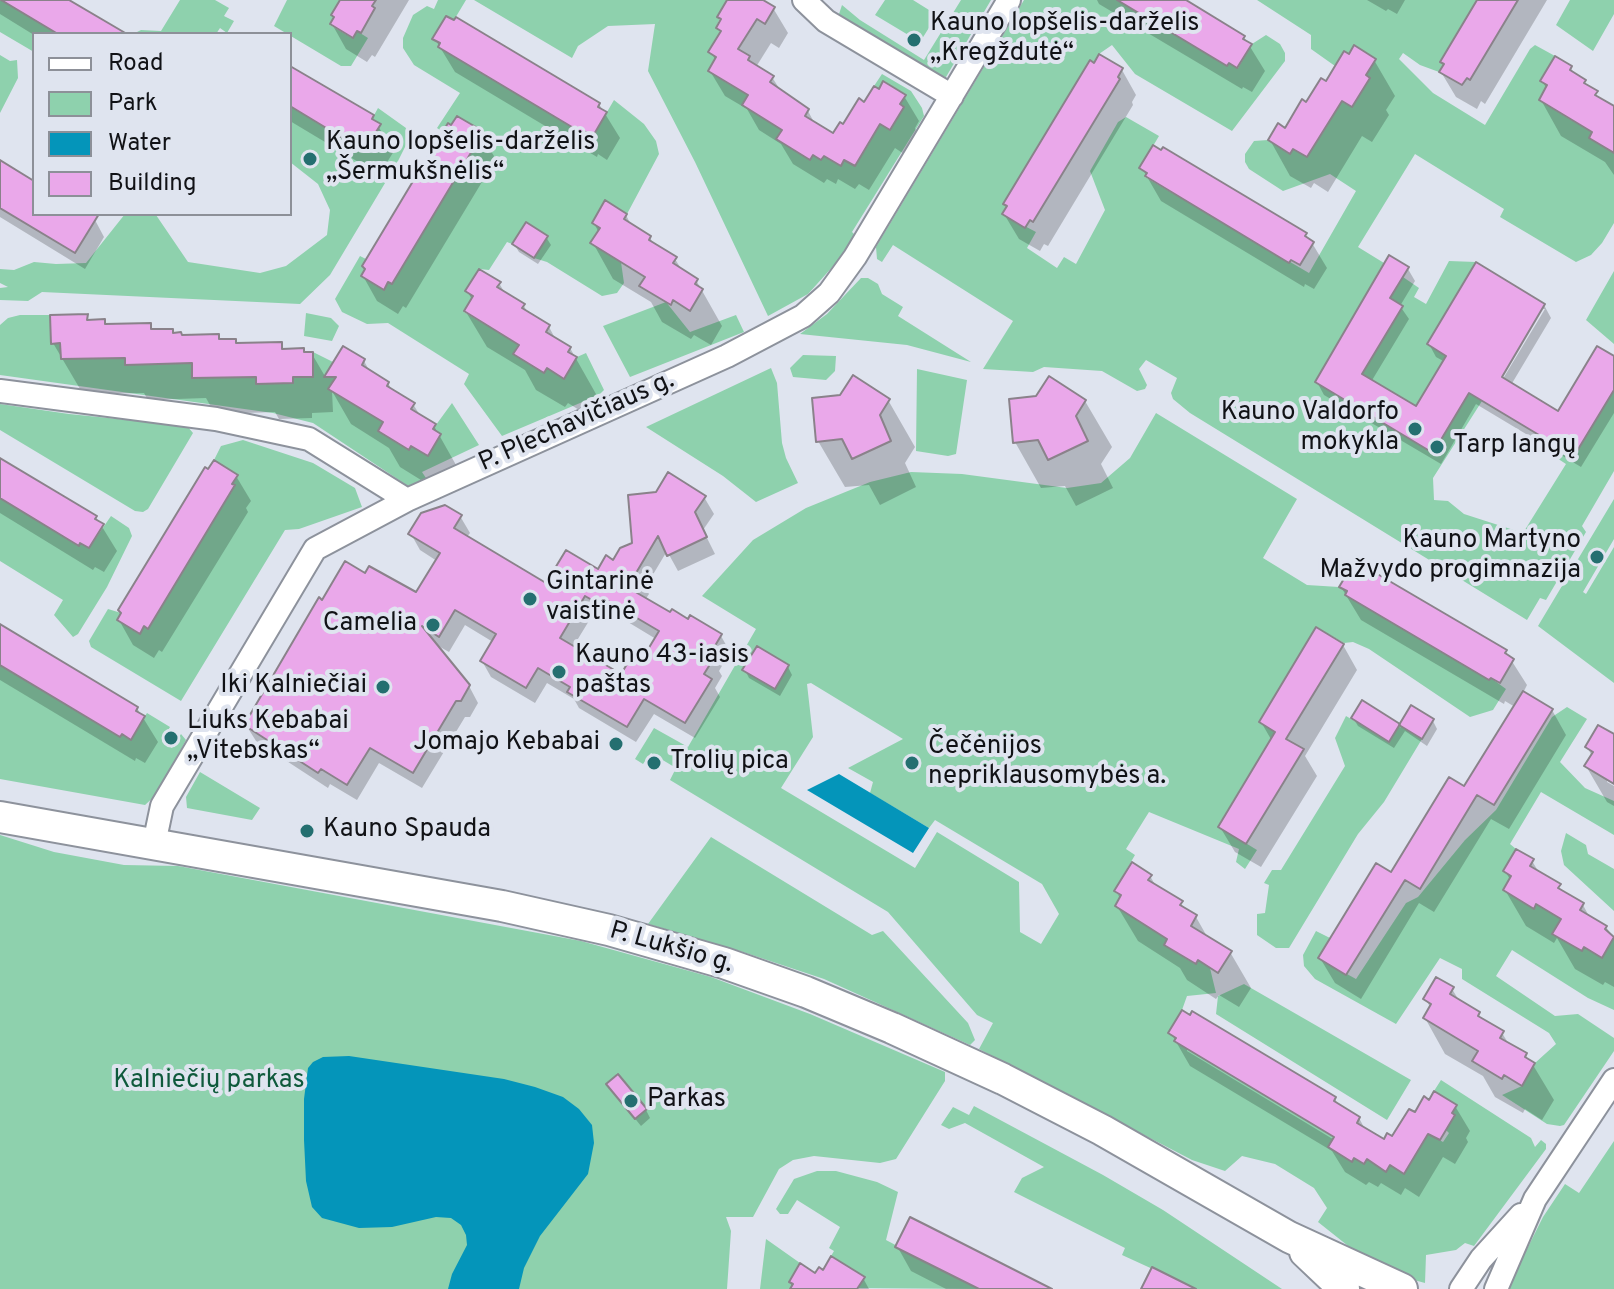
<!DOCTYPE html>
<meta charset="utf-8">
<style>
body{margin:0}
#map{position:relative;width:1614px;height:1289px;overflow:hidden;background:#dfe4ef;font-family:Overpass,sans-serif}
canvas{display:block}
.legend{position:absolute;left:32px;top:32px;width:260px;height:184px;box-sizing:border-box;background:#dfe4ef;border:2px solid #8d9098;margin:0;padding:10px 14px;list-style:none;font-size:24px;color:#111216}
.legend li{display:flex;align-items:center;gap:16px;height:40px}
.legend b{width:40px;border:2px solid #8d9098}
</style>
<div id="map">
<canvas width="1614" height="1289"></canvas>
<ul class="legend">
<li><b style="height:10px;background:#fff"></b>Road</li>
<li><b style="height:22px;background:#8ed1ad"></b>Park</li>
<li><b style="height:22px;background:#0495ba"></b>Water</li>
<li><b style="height:22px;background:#eaa8ea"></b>Building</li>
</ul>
</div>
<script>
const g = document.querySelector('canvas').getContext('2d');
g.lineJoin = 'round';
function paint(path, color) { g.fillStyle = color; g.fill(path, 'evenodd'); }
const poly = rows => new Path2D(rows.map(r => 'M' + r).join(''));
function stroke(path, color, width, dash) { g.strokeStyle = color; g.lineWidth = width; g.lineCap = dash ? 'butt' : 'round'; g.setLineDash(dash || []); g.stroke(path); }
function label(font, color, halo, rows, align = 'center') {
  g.font = font + ' Overpass,sans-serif'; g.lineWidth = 8; g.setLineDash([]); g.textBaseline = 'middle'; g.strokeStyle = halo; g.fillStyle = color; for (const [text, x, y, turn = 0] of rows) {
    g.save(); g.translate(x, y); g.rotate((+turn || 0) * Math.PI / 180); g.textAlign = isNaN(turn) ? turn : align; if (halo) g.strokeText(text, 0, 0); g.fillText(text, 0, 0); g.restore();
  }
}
const green = poly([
 [0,0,19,10,58,34,34,34,34,52,0,32],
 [180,0,215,0,229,8,224,16,234,21,227,33,220,28,216,34,133,34,141,30,161,31],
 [287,0,340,0,331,15,334,17,330,25,352,38,357,31,368,38,351,66,341,66,274,26],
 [438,0,466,0,454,20,446,16,433,38,440,43,438,47,582,133,584,131,593,136,614,100,644,124,656,141,659,154,627,214,605,201,592,223,600,228,591,244,621,262,624,283,617,293,602,296,547,262,534,258,547,236,526,222,512,244,507,242,489,270,479,269,465,291,473,296,464,312,495,330,521,340,513,354,544,373,547,368,564,379,577,357,586,353,604,390,599,395,502,436,464,384,469,374,388,323,367,324,342,312,335,299,360,256,366,259,362,266,365,269,361,276,383,290,388,282,392,284,454,181,481,130,457,116,451,125,448,123,443,132,437,128,460,93,414,65,403,48,403,38,413,15,427,6,434,9],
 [474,0,727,0,716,28,721,31,716,57,708,71,732,86,751,90,742,105,785,126,777,140,809,159,813,155,821,160,824,156,841,165,844,160,855,166,870,142,876,121,890,130,904,107,900,104,906,95,884,81,879,89,874,86,882,74,911,91,922,108,924,116,852,232,856,236,844,254,808,294,768,316,695,162,648,71,655,24,608,26,578,46,572,58],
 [885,0,913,0,937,15,920,42,875,15],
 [961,0,991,0,946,77,938,76,841,18,839,14,842,5,860,20,924,60],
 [1024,0,1125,0,1238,68,1252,44,1266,35,1280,44,1285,53,1285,61,1232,131,1135,74,1112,45,1099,54,1094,63,1090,61,1004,204,1007,206,1002,214,1036,232,1027,248,1057,268,1064,257,1076,264,1105,210,1090,171,1118,122,1126,117,1159,136,1140,168,1147,173,1145,177,1309,273,1356,191,1330,174,1283,191,1249,169,1245,162,1245,154,1254,141,1268,140,1289,154,1293,149,1307,157,1327,126,1337,99,1352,107,1370,78,1366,75,1376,59,1354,45,1349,54,1344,51,1335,66,1311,49,1311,35,1257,0,1477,0,1440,61,1444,64,1439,72,1420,65,1403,53,1399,59,1433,93,1485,125,1530,49,1535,45,1555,56,1540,80,1547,85,1539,100,1571,120,1596,125,1589,138,1614,153,1614,223,1602,243,1591,255,1576,262,1500,217,1504,209,1415,154,1358,247,1384,263,1376,276,1396,288,1403,277,1419,288,1414,297,1426,304,1449,261,1476,262,1427,344,1446,356,1416,406,1362,374,1403,306,1372,287,1315,382,1346,401,1342,407,1358,416,1362,411,1433,453,1469,393,1482,401,1433,478,1434,500,1448,501,1464,514,1523,533,1566,464,1540,447,1544,438,1574,456,1614,390,1614,471,1582,526,1586,532,1546,600,1540,598,1527,620,1190,413,1173,399,1171,393,1177,378,1146,360,1139,369,1147,385,1145,389,1137,391,1102,371,1044,367,1033,372,983,369,1013,321,893,245,882,262,877,259,876,247],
 [1570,0,1614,0,1614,14,1593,51,1556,25],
 [0,55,10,61,17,60,18,78,0,113],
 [290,101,292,107,355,145,357,143,366,148,380,125,372,119,378,108,406,128,410,137,397,163,330,275,300,304,42,292,28,301,0,300,0,288,8,287,0,283,0,269,14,270,34,262,56,264,86,263,125,214,156,215,188,262,260,273,286,266,327,235,330,210,318,184,290,162],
 [1614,271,1614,344,1586,320],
 [861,278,868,278,878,284,882,294,903,307,898,316,971,362,907,345,800,334,827,314],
 [666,302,690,332,736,315,744,332,630,377,603,326],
 [306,313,331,318,339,326,332,341,304,336],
 [20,315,50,315,52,343,125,350,126,365,192,363,193,378,228,378,256,369,257,384,293,383,293,377,313,377,313,352,333,362,338,374,329,388,386,418,378,431,408,450,411,446,428,456,441,435,433,429,452,403,479,445,422,472,426,478,408,486,313,423,273,413,0,375,0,325,8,318],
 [803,355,836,356,835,371,826,380,793,377,790,368],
 [771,368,777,383,782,443,786,458,798,483,756,502,723,476,646,427],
 [917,369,967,380,956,454,948,456,916,451],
 [0,404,69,414,187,426,193,433,148,509,143,512,135,511,0,430],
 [1156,413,1297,499,1263,558,1307,585,1339,587,1347,591,1345,595,1489,680,1491,678,1506,689,1493,710,1470,717,1369,649,1353,642,1344,643,1316,627,1259,722,1275,732,1218,826,1257,850,1245,869,1236,862,1239,849,1149,812,1126,849,1135,855,1114,891,1170,935,1164,945,1195,964,1198,960,1210,968,1216,993,1187,996,1182,1010,1169,1033,1176,1038,1174,1041,1278,1103,1336,1134,1328,1147,1352,1162,1354,1158,1367,1159,1386,1171,1390,1165,1404,1173,1419,1148,1426,1132,1443,1142,1449,1133,1446,1130,1455,1116,1434,1091,1441,1080,1531,1138,1535,1147,1541,1140,1546,1144,1546,1149,1474,1246,1465,1243,1456,1250,1426,1255,1425,1283,1403,1277,1357,1253,1318,1222,1327,1208,1314,1188,1275,1164,1242,1156,1225,1171,1192,1160,979,1049,993,1023,977,1015,888,912,670,780,676,768,651,753,643,764,635,759,654,728,688,747,756,629,702,596,753,540,806,508,870,482,911,472,962,474,1067,488,1101,483,1130,458],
 [811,683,903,739,848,768,873,782,870,793,929,828,935,820,1042,884,1059,914,1041,944,1020,932,1019,882,937,832,915,868,781,788,813,737,807,684],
 [243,440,313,463,355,488,362,507,299,529,285,530,181,701,91,647,89,641,108,609,121,613,117,620,139,634,144,626,147,628,235,486,232,484,237,474,214,460,221,446],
 [0,496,78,546,80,543,89,548,111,516,129,528,132,536,107,587,78,634,73,637,54,615,63,600,0,561],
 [1614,499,1614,539,1583,592,1586,594,1614,547,1614,683,1538,626],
 [2,662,16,675,130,739,147,713,170,727,162,741,172,748,181,734,186,740,157,794,145,805,0,779,0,665],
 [1567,707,1587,719,1560,762,1585,788,1614,801,1614,835,1541,792,1510,844,1516,849,1503,871,1511,876,1503,890,1533,908,1536,904,1561,919,1553,934,1582,951,1584,947,1602,958,1614,937,1614,1010,1588,998,1512,950,1496,976,1555,1016,1578,1014,1614,1038,1614,1051,1564,1125,1560,1126,1547,1124,1502,1095,1522,1086,1535,1063,1556,1044,1549,1033,1462,979,1462,969,1440,958,1396,1024,1315,979,1304,966,1303,955,1316,931,1330,938,1318,958,1356,979,1406,903,1418,897,1465,840,1496,810,1552,717],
 [1346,716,1389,741,1399,725,1422,739,1384,802,1358,834,1289,948,1276,948,1257,935,1257,914,1265,913,1269,885,1264,883,1272,870,1281,870,1345,766,1335,738],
 [200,772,260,808,252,820,187,808,186,797],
 [1566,833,1586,845,1588,854,1614,869,1614,911,1564,865,1561,851],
 [0,835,54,852,124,865,178,866,581,941,711,977,810,1014,945,1072,945,1081,896,1159,880,1163,814,1156,793,1160,779,1169,753,1217,726,1217,731,1231,727,1289,0,1289],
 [711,837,872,935,883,931,968,1023,975,1040,970,1045,824,979,740,951,648,924],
 [1244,984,1411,1080,1387,1120,1216,1014,1218,996],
 [974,1106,1103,1175,1163,1210,1282,1289,1178,1289,1181,1282,1122,1255,1125,1248,1014,1192,1022,1178,1044,1167,965,1123,949,1129,941,1125,953,1107,969,1115],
 [1614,1141,1614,1289,1507,1289,1543,1217,1565,1184,1579,1193],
 [817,1171,836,1171,877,1182,898,1192,886,1240,979,1289,858,1288,864,1277,831,1256,834,1251,829,1248,840,1227,797,1200,788,1214,780,1214,776,1209,794,1179],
 [766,1239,800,1263,789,1281,793,1284,790,1289,760,1289]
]);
const water = poly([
 [839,774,929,828,913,853,807,790],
 [349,1056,504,1079,535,1087,563,1097,579,1109,592,1125,594,1143,588,1174,540,1236,524,1268,519,1289,448,1289,452,1274,467,1245,466,1235,461,1225,451,1218,436,1217,392,1227,359,1228,322,1218,312,1207,306,1181,304,1140,304,1099,308,1068,313,1062,323,1057]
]);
const shadow = poly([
 [0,0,66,0,118,34,34,35,0,14],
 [342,0,409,0,375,57,372,55,367,62,346,49,332,24],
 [730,0,760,0,773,8,788,33,779,48,771,43,756,67,772,77,782,93,808,111,816,126,834,136,865,104,904,96,919,121,915,128,917,133,904,154,895,148,869,190,859,184,855,189,838,179,836,184,827,179,824,183,793,164,781,144,759,130,747,109,725,96,710,71,716,61,711,52,722,34,718,28,722,21,720,17],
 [1097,0,1182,0,1244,37,1265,71,1252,92,1243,87,1242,89,1099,4],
 [1367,0,1405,0,1397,14,1388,9,1386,11],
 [1479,0,1547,0,1485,104,1481,101,1477,109,1456,97,1441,72,1445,66,1442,62],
 [435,39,599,104,620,138,607,160,598,154,597,157,455,72],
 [1374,60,1395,96,1386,110,1389,115,1372,142,1362,136,1328,192,1314,183,1311,188,1290,176,1270,140,1286,131,1326,84],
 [290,68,372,117,394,151,381,172,372,167,370,169,290,121],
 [1570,68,1601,101,1614,109,1614,175,1605,162,1561,136,1541,100,1547,89,1542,81],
 [1122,70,1136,95,1132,102,1133,105,1048,246,1044,244,1040,251,1019,239,1004,214,1008,208,1005,204],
 [479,132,494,156,489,164,491,167,406,308,403,306,398,314,377,301,363,276],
 [0,162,34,183,34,214,85,214,95,220,104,237,85,269,0,217],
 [1142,168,1312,243,1327,268,1314,289,1305,284,1304,287,1161,201],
 [626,215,632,227,650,238,655,246,675,259,683,272,696,280,722,326,711,345,694,335,691,339,662,322,651,302,613,279,593,243,599,233,594,223],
 [546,237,551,245,538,264,519,252,514,244],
 [1408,269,1415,281,1400,306,1409,319,1371,382,1417,409,1445,362,1436,357,1429,344,1544,305,1551,318,1511,385,1559,414,1614,359,1614,413,1581,467,1476,404,1441,464,1324,395,1317,382],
 [1540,309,1545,309,1498,387,1495,385],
 [499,283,506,295,524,306,529,315,549,327,556,340,570,348,596,394,584,413,568,403,565,407,536,390,525,370,487,347,466,312,473,301,467,291],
 [86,316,90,322,104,321,106,326,150,325,154,331,182,337,217,336,221,341,237,345,281,344,285,351,312,354,326,378,344,349,364,361,370,372,388,383,393,392,413,404,421,417,434,426,460,472,429,485,400,467,389,448,351,424,332,391,333,412,312,413,312,418,279,419,275,412,215,414,206,398,148,400,144,393,83,394,53,343],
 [888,400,915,447,905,463,916,487,880,505,869,485,845,487,818,441],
 [1085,401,1112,447,1101,464,1113,488,1076,506,1065,486,1041,488,1015,442],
 [0,460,96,517,117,551,104,572,95,567,93,570,0,513],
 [236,476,251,501,246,508,248,512,162,652,159,650,154,658,133,645,119,620],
 [704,497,714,514,703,530,715,554,678,571,667,551,645,588,649,594,645,600,689,621,691,618,721,636,730,652,719,671,722,676,715,688,720,697,695,738,654,714,636,742,579,708,574,699,547,683,535,703,491,677,482,661,493,642,465,625,449,652,433,643,469,686,478,703,470,717,465,717,422,788,379,763,357,800,330,784,328,788,256,741,246,725,323,602,365,576,417,595,437,561,420,550,411,534,460,516,470,533,466,538,547,586,598,572],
 [595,611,609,619,613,613,656,639,644,659,622,677,573,647],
 [1341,587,1506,652,1527,685,1523,693,1552,710,1566,735,1509,829,1491,819,1434,912,1419,903,1361,999,1335,983,1320,958,1465,789,1515,707,1505,701,1504,704,1361,620],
 [0,627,137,708,158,742,145,763,136,758,135,761,0,680],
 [1343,645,1357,670,1305,756,1317,776,1261,867,1235,852,1220,827,1272,741,1261,722],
 [788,667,792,675,780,696,749,678,745,670],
 [1412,708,1433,721,1437,729,1427,746,1405,731,1394,748,1358,726,1353,718,1399,725,1400,728],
 [1614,737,1614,782,1607,778,1607,782,1614,786,1614,806,1607,802,1586,766,1592,756,1587,747],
 [1532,861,1540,874,1583,905,1590,918,1606,927,1614,938,1614,987,1605,982,1603,985,1575,969,1557,938,1554,943,1526,926,1505,890,1511,881,1505,871],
 [1150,876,1157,888,1181,903,1185,910,1196,917,1209,940,1230,952,1251,988,1239,1007,1219,995,1216,999,1187,980,1180,968,1138,941,1117,906,1121,900,1116,891],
 [1452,989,1460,1002,1502,1033,1510,1046,1525,1055,1533,1065,1554,1100,1542,1120,1525,1109,1523,1113,1495,1097,1483,1076,1445,1054,1425,1018,1431,1008,1425,999],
 [1171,1033,1335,1099,1339,1106,1359,1118,1366,1131,1384,1142,1393,1139,1415,1115,1455,1106,1470,1131,1466,1138,1468,1142,1455,1164,1443,1157,1419,1197,1405,1188,1401,1195,1381,1183,1378,1187,1369,1182,1366,1185,1345,1172,1332,1151,1190,1066],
 [1187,1047,1343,1140,1341,1144,1187,1051],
 [608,1085,646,1110,650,1118,641,1126],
 [897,1246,1048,1289,946,1289,911,1271],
 [816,1276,863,1278,869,1289,792,1289,791,1282]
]);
const building = poly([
 [1,0,69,0,127,34,58,34,1,0],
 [340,0,376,0,372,6,375,8,361,33,357,31,353,38,330,24,334,17,331,15,340,0],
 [727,0,763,0,775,7,765,24,757,19,738,49,750,56,748,60,774,76,770,82,809,109,805,116,833,133,840,122,843,124,859,98,864,102,874,86,879,89,883,81,906,95,900,104,904,107,890,130,880,124,855,166,844,160,841,166,824,156,821,160,813,155,810,160,776,139,782,130,742,105,748,95,708,71,716,57,708,52,721,31,716,28,721,19,717,17,727,0],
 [1117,0,1186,0,1245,36,1243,39,1252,44,1237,68,1229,63,1227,66,1117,0],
 [1477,0,1518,0,1470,80,1467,78,1462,85,1439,72,1444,64,1440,62,1477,0],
 [446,16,454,20,456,17,600,103,598,107,607,112,593,136,584,131,582,133,438,47,440,43,432,39,446,16],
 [1354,45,1376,59,1366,75,1370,78,1352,107,1342,101,1307,157,1293,149,1290,154,1268,140,1278,123,1285,128,1302,99,1306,102,1321,78,1326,81,1344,51,1349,54,1354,45],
 [1099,54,1123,68,1118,77,1120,79,1033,222,1030,220,1025,228,1002,214,1007,206,1003,204,1090,60,1094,63,1099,54],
 [1555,56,1572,66,1570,70,1586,80,1584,83,1598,91,1595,95,1614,106,1614,153,1589,138,1592,132,1539,100,1547,85,1540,81,1555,56],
 [290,66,374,115,372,119,381,124,366,148,357,143,356,146,290,106,290,66],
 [457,116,481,130,476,139,478,141,392,284,388,282,384,290,361,276,365,269,362,266,448,123,451,125,457,116],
 [1153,145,1161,150,1163,147,1307,233,1305,236,1314,242,1300,265,1291,260,1289,263,1145,176,1147,173,1139,168,1153,145],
 [0,160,34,181,34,214,99,214,75,253,0,208,0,160],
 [605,200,627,214,624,219,651,236,649,240,677,257,673,263,698,279,695,284,703,289,690,311,673,300,671,305,639,286,645,277,590,243,600,228,592,223,605,200],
 [526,222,548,236,534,258,512,244,526,222],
 [1389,255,1409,267,1390,298,1403,306,1362,374,1416,406,1446,356,1427,344,1476,262,1545,304,1502,377,1558,411,1597,346,1614,356,1614,390,1574,456,1469,393,1433,453,1315,382,1389,255],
 [479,269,501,282,497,287,525,304,522,308,550,325,546,332,571,347,568,352,577,357,564,379,547,368,544,373,513,354,519,345,464,311,473,296,465,291,479,269],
 [88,314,87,320,105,319,105,324,151,323,151,329,173,329,173,333,181,332,182,335,219,334,219,339,236,339,236,343,282,342,282,349,304,348,304,352,313,352,313,377,293,377,293,383,256,384,256,377,192,378,192,363,125,365,125,358,61,359,60,343,51,344,50,315,88,314],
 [343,346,365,359,362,365,389,382,387,386,415,403,411,409,436,424,433,429,441,434,428,456,411,446,409,450,378,431,383,422,328,389,336,377,324,377,343,346],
 [853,375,890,399,880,415,891,441,852,459,842,439,816,442,812,398,840,395,853,375],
 [1049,376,1086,400,1076,416,1088,441,1048,460,1038,440,1013,443,1009,399,1036,396,1049,376],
 [0,458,97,516,95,519,104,524,89,548,80,543,79,546,0,498,0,458],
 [214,460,238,475,232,484,235,485,148,629,144,626,140,634,117,620,121,613,118,610,205,467,208,469,214,460],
 [668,472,706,496,695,512,707,537,667,556,658,536,636,573,641,576,632,590,670,612,672,609,688,619,690,615,722,634,709,656,714,658,704,674,712,679,685,723,644,699,627,727,567,692,570,687,538,668,526,688,480,661,496,634,455,610,439,637,422,626,470,685,461,701,456,701,413,773,370,748,347,785,321,769,318,773,244,725,319,597,322,600,345,561,365,573,369,566,416,592,440,553,408,534,421,513,445,505,462,515,454,528,546,583,566,550,598,569,606,555,613,560,620,548,632,543,628,495,656,492,668,472],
 [585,596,599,604,603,598,659,631,644,656,635,651,621,674,560,638,585,596],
 [1353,564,1360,568,1362,565,1507,650,1505,653,1514,659,1500,683,1491,678,1489,680,1345,595,1347,591,1339,587,1353,564],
 [0,624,138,707,136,711,145,716,131,740,122,734,120,737,0,665,0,624],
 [1316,627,1344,644,1286,739,1304,749,1246,844,1218,827,1275,732,1259,722,1316,627],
 [757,646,789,665,775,689,742,670,757,646],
 [1523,691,1553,709,1494,805,1477,795,1420,889,1405,880,1346,975,1318,958,1376,863,1391,872,1449,777,1464,786,1523,691],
 [1362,700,1400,724,1389,742,1351,718,1362,700],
 [1411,705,1434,719,1422,739,1399,725,1411,705],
 [1598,725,1614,734,1614,784,1584,766,1593,752,1585,747,1598,725],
 [1516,849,1534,859,1530,866,1561,884,1558,888,1584,903,1580,910,1607,926,1605,929,1614,937,1602,958,1584,947,1582,951,1552,934,1561,919,1536,904,1534,909,1503,890,1511,876,1503,871,1516,849],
 [1132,862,1152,875,1148,880,1183,901,1180,905,1197,915,1191,926,1232,951,1218,973,1198,960,1196,964,1164,945,1167,939,1115,906,1121,895,1114,891,1132,862],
 [1436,977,1454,987,1450,994,1480,1012,1478,1016,1504,1031,1500,1038,1527,1053,1525,1057,1535,1063,1522,1086,1504,1075,1502,1079,1472,1061,1478,1051,1423,1018,1431,1004,1423,999,1436,977],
 [1182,1010,1190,1015,1192,1011,1336,1097,1334,1101,1360,1117,1357,1123,1384,1139,1387,1133,1392,1136,1409,1109,1415,1112,1424,1096,1429,1100,1434,1091,1457,1105,1452,1113,1455,1115,1440,1140,1428,1134,1404,1174,1390,1165,1386,1172,1367,1159,1364,1164,1354,1158,1352,1162,1328,1147,1334,1137,1174,1041,1176,1038,1168,1033,1182,1010],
 [618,1074,647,1109,635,1119,606,1084,618,1074],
 [910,1217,928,1226,1052,1289,979,1289,895,1247,910,1217],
 [831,1256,865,1277,857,1289,790,1289,793,1284,789,1282,800,1263,815,1273,819,1267,823,1270,831,1256],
 [1152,1267,1196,1289,1141,1289,1152,1267]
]);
const street = poly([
 [804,0,826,21,952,96],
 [0,391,216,419,309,439,407,500],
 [154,844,162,806,315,549,407,500,727,356,803,316,829,293,855,257,1009,0],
 [1461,1289,1481,1259,1521,1215],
 [1496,1289,1535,1199,1614,1080]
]);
const secondary = poly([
 [0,817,502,906,609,930,724,963,806,992,892,1028,1003,1079,1102,1130,1289,1237,1402,1289],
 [1305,1252,1344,1289]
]);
const markers = [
 [914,40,8,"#246f70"],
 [310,159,8,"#246f70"],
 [1415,429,8,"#246f70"],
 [1437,447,8,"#246f70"],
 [1597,557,8,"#246f70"],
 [530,599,8,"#246f70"],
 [433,625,8,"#246f70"],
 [559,672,8,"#246f70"],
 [383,687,8,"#246f70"],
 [171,738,8,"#246f70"],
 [616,744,8,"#246f70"],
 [654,763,8,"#246f70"],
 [912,763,8,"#246f70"],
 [307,831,8,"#246f70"],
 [631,1101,8,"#246f70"]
];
const poiNames = [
 ["Kauno lopšelis-darželis",930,25],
 ["„Kregždutė“",930,55],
 ["Kauno lopšelis-darželis",326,144],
 ["„Šermukšnėlis“",326,174],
 ["Kauno Valdorfo",1399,414,"right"],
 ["mokykla",1399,444,"right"],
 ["Tarp langų",1453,447],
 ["Kauno Martyno",1581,542,"right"],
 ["Mažvydo progimnazija",1581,572,"right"],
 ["Gintarinė",546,584],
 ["vaistinė",546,614],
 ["Camelia",417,625,"right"],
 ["Kauno 43-iasis",575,657],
 ["paštas",575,687],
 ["Iki Kalniečiai",367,687,"right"],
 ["Liuks Kebabai",187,723],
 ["„Vitebskas“",187,753],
 ["Jomajo Kebabai",600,744,"right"],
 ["Čečėnijos",928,748],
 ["nepriklausomybės a.",928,778],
 ["Trolių pica",670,763],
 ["Kauno Spauda",323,831],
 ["Parkas",647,1101]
];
const streetNames = [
 ["P. Plechavičiaus g.",577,423,-24],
 ["P. Lukšio g.",671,949,16]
];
const parkNames = [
 ["Kalniečių parkas",209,1082]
];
paint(green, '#8ed1ad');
paint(water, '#0495ba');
paint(shadow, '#0003');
paint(building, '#eaa8ea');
stroke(building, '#8a828a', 2);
stroke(street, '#8d929c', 26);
stroke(secondary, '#8d929c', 34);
stroke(street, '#fff', 22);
stroke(secondary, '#fff', 30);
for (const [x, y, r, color] of markers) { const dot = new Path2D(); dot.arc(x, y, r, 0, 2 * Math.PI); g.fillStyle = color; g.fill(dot); stroke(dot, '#dfe4ef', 3); }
label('26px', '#111216', '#dfe4ef', poiNames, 'left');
label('26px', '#111216', '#dfe4ef', streetNames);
label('26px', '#0f5a3c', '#dfe4ef', parkNames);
</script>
